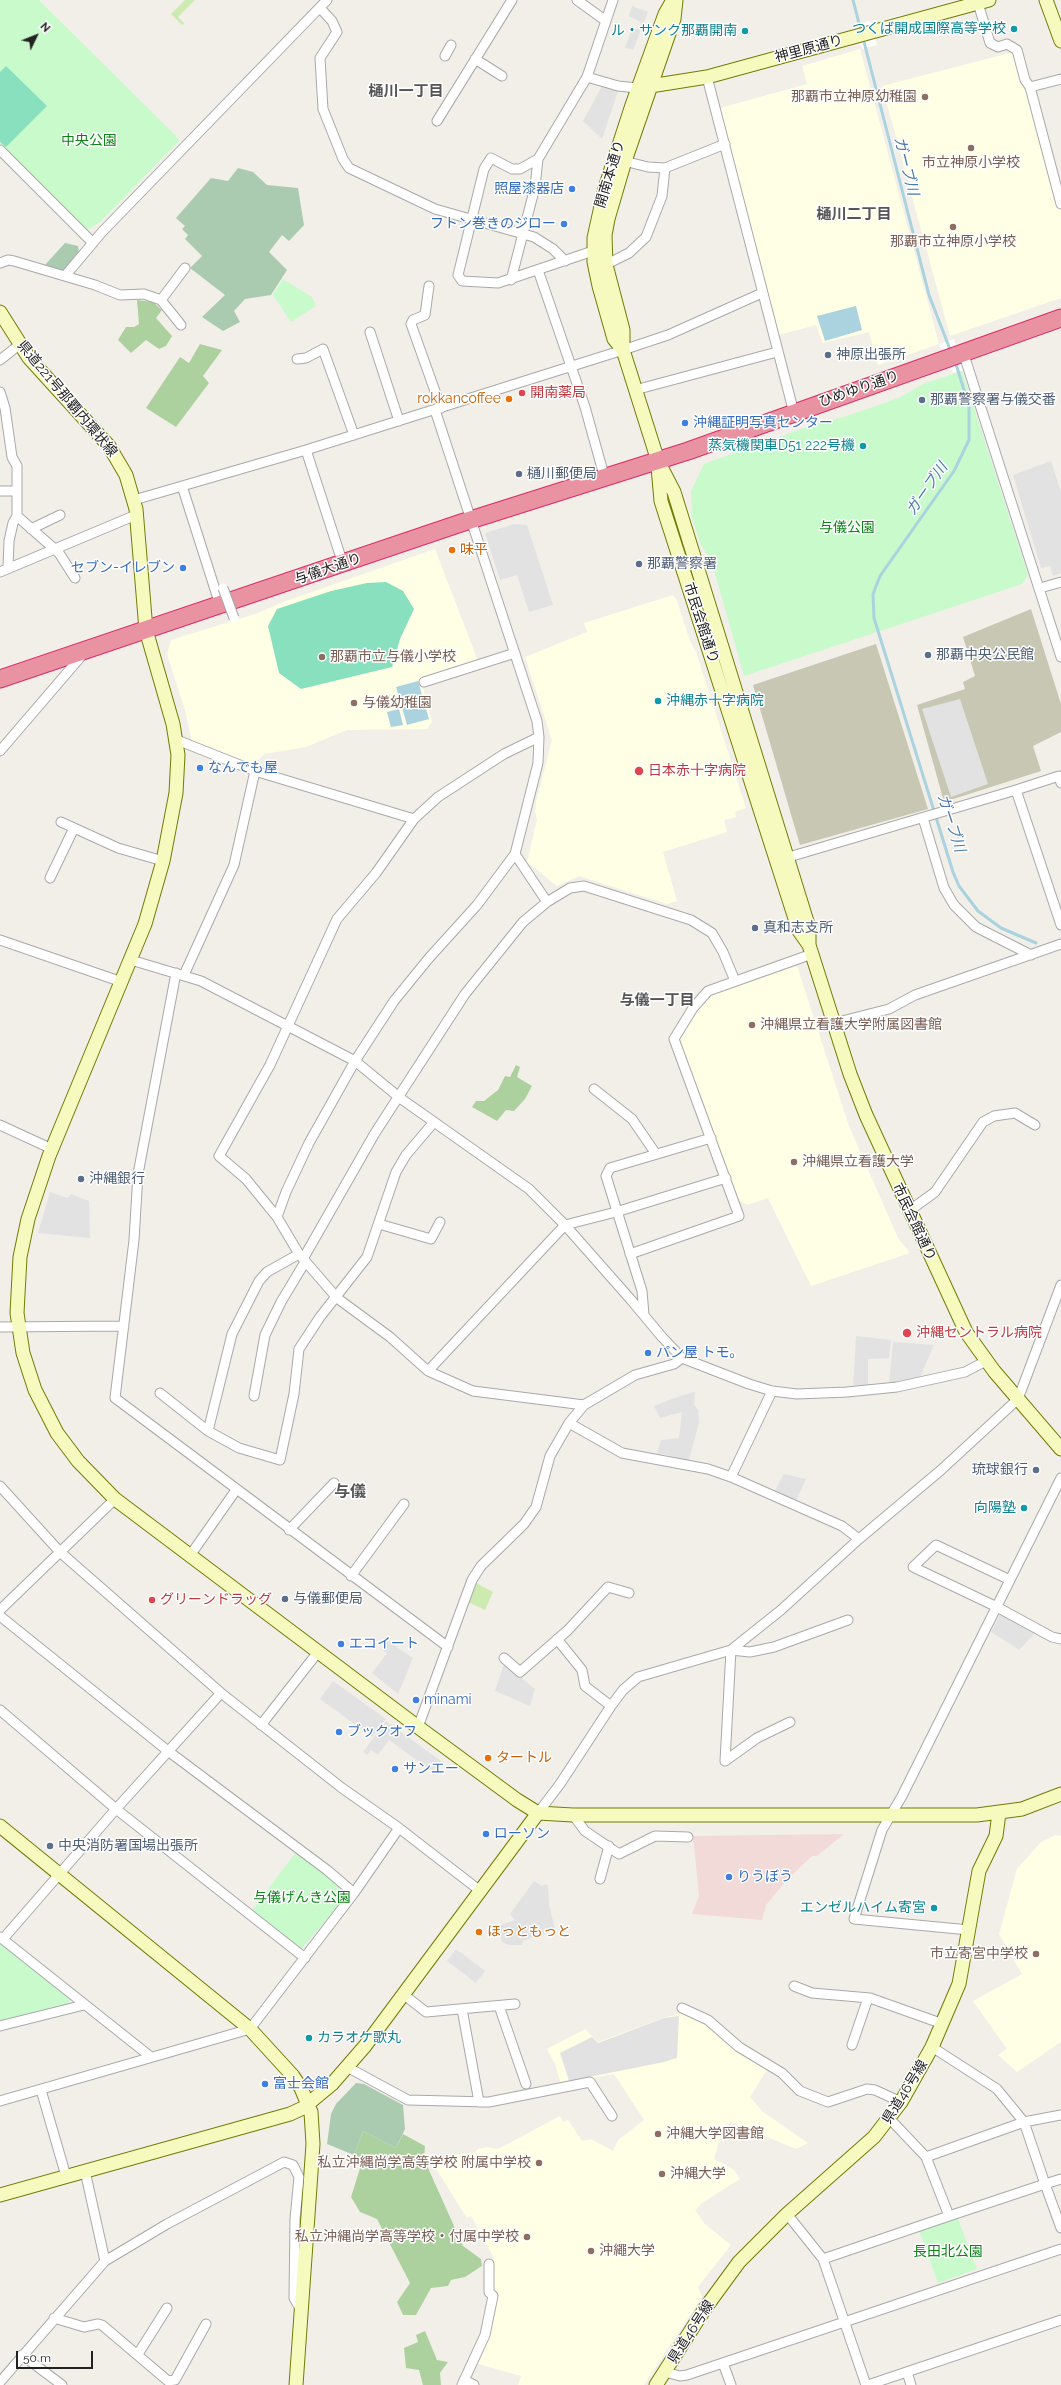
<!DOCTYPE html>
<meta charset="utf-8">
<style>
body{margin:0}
#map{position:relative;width:1061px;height:2385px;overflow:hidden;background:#f2efe9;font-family:Raleway,sans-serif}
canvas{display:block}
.north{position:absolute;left:16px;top:16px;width:40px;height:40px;-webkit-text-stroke:3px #fff;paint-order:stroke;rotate:47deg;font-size:11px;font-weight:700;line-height:16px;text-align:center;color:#222}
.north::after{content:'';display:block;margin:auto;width:14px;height:18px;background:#222;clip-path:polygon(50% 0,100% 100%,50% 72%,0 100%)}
.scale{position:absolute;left:16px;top:2351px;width:77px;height:18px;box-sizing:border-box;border:2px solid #222;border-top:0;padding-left:5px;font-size:12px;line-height:14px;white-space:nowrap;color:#222;-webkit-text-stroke:3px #fff;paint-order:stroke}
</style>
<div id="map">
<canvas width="1061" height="2385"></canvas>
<div class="north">N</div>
<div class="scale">50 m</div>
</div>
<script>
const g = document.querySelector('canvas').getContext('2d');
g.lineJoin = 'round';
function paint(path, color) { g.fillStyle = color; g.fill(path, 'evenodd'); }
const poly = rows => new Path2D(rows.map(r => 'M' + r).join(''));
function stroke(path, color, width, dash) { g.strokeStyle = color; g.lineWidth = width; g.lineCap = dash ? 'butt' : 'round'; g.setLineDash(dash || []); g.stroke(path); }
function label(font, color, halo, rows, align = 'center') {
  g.font = font + ' Raleway,"Noto Sans JP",sans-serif'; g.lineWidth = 3; g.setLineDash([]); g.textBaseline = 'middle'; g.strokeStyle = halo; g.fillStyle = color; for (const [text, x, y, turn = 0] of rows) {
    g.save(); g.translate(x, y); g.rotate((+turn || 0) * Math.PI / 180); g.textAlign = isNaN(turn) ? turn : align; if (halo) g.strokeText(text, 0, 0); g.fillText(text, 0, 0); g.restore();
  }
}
const commercial = poly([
 [844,1834,817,1856,812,1856,786,1881,766,1905,762,1920,692,1914,699,1896,693,1836]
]);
const education = poly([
 [860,49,939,344,878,365,869,332,823,343,816,325,779,335,720,108,807,84,802,66],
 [1010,53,1016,56,1061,210,1061,298,950,336,882,86],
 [435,549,478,661,421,681,432,722,427,729,347,730,306,747,264,754,255,764,192,742,185,710,167,654,171,640,255,614,286,601],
 [673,595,677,601,690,641,696,652,746,808,735,812,736,817,724,820,727,832,663,852,677,901,667,904,579,876,557,886,527,862,537,820,535,811,536,802,552,740,525,657,587,632,584,623],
 [797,966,849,1126,898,1238,910,1253,811,1286,768,1198,747,1205,739,1200,676,1041,693,1013,714,994],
 [1056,1835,1061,1836,1061,2042,1017,2072,998,2055,1007,2049,973,2001,1022,1974,999,1934,1017,1869,1041,1842],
 [684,2012,713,2027,723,2040,768,2068,750,2097,763,2112,808,2143,796,2149,731,2122,723,2128,714,2159,734,2170,740,2179,702,2203,695,2210,705,2224,731,2245,698,2287,702,2297,644,2385,518,2385,521,2376,475,2363,493,2293,493,2256,471,2216,467,2218,433,2164,448,2156,475,2152,478,2149,487,2147,498,2149,560,2116,563,2122,568,2120,582,2141,591,2139,613,2151,618,2140,644,2120,614,2074,561,2084,555,2064,547,2049,585,2029,598,2042,663,2018]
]);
const construction = poly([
 [1031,609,1061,704,1061,732,1033,746,1041,771,944,802,917,705,965,689,963,682,975,676,963,637],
 [876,644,928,809,800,845,753,685]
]);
const grass = poly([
 [185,0,195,0,178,17,184,23,182,25,171,14],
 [476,1583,493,1592,485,1610,468,1602]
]);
const forest = poly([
 [137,300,153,302,162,310,156,318,172,336,166,346,159,349,146,340,131,353,118,340,126,327,134,327,139,324],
 [200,344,222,350,203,376,209,383,176,427,146,408,180,357,189,363],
 [516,1065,520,1067,517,1077,532,1086,525,1099,514,1111,506,1110,497,1121,472,1107,476,1101,484,1101,498,1090,505,1076,510,1077],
 [363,2131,396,2148,403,2134,425,2146,424,2159,463,2246,481,2259,482,2266,465,2277,451,2280,448,2286,431,2288,416,2315,403,2315,397,2302,410,2283,377,2219,360,2212,351,2197,362,2162,354,2155],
 [425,2331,437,2360,448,2362,440,2373,441,2385,423,2385,419,2370,406,2368,404,2348,418,2342,416,2335]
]);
const cemetery = poly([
 [238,168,253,172,267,185,298,188,304,225,289,241,282,235,269,252,287,270,271,295,245,299,234,311,240,322,223,331,202,317,225,295,190,268,202,256,185,239,188,235,182,229,185,226,176,218,211,178,228,181],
 [65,243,78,246,79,253,66,269,61,271,44,266],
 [356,2083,364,2084,403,2105,405,2129,396,2148,363,2131,354,2155,327,2144,331,2114,336,2104]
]);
const park = poly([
 [0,0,39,0,180,140,100,222,87,230,0,144],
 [283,279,312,297,316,306,291,322,273,295],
 [962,371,1028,575,1022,584,744,676,712,563,700,543,692,517,691,491,704,464,818,423,844,417,901,397,923,384],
 [296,1852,349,1893,298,1953,249,1914],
 [0,1942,71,1998,69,2003,0,2022],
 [958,2219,977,2269,938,2283,919,2230]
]);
const pitch = poly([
 [6,66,47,106,6,147,0,142,0,72],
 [386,582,403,591,414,609,400,639,392,667,301,689,279,673,268,626,277,609,331,591,367,583]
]);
const parking = poly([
 [632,6,648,12,633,50,625,48,632,29,638,29,641,22,629,16],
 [602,86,618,91,602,139,583,121],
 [1051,461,1061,492,1061,573,1053,576,1050,566,1041,568,1013,475],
 [514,524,527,525,553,605,529,612,517,575,500,580,485,533],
 [960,699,988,784,951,797,922,709],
 [50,1192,68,1198,71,1194,89,1201,90,1238,38,1233],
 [856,1336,891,1340,889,1358,868,1359,868,1385,853,1385],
 [893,1342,934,1345,920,1377,889,1383],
 [695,1392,694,1405,698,1410,699,1423,689,1460,657,1453,661,1440,679,1438,682,1412,660,1418,654,1406,680,1396],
 [784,1474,806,1479,795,1503,774,1492],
 [1001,1612,1036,1632,1019,1650,991,1632],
 [388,1641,413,1658,398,1694,372,1673,387,1653,382,1650],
 [504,1664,535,1689,530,1706,495,1691],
 [333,1681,386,1719,372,1737,320,1699],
 [386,1721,441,1761,433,1772,389,1740,378,1755,371,1750,367,1755,363,1752],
 [534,1881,542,1886,546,1884,548,1886,549,1904,555,1930,523,1941,522,1945,509,1945,502,1942,498,1926,515,1920,510,1914],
 [456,1949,485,1971,476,1983,447,1961],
 [679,2016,677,2058,664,2062,569,2081,560,2053,592,2037,598,2043,664,2018]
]);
const water = poly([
 [856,306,862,330,825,341,817,316],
 [418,681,429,719,407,725,396,687],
 [399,709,403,725,391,727,387,712]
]);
const pier = poly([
 [870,21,877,45,862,49,855,25],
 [954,339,963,370,953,373,939,344]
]);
const stream = poly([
 [853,0,861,31],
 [863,38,929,295,951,352],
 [955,361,969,406,969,440,954,471,880,576,873,594,874,618,953,872,959,886,978,911,1001,928,1036,943]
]);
const street = poly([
 [577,0,606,21],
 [978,3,990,43,998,47,1007,44,1017,50,1025,80,1030,87,1061,204],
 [320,8,332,21,337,32,320,58,323,109,343,159,349,168,435,209,534,237,553,249,565,261],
 [445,56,451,45],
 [475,59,502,76],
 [587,77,618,86,637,88],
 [707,77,794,413],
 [1030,87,1061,79],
 [437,121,512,0],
 [0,150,93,243],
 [620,160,648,167,665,168,725,144],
 [593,251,498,283,462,281,458,275,484,169,491,158,512,169,520,169,538,159,587,77,613,0],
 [0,263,8,260,14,261,95,285,120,295,144,294,161,300,181,325],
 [603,266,629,253,646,237,662,196,665,168],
 [538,270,585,407,605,479],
 [65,276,102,232,327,0],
 [511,280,535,187,538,159],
 [429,286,425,315,413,320,411,324,441,408],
 [161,300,185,268],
 [370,332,399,421],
 [963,352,1061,657],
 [297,359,306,358,323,349,354,435],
 [0,360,19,345],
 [635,390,777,352],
 [0,392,5,408,12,457,17,466,17,516,59,553,75,578],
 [306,450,343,564],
 [182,486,220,605],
 [0,491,17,491],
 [134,500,306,450,623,350,668,335,762,293],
 [31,529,60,515],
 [8,568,9,541,13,523,17,516],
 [0,572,136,515],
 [1040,588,1061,582],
 [424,682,515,653],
 [539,737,504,754,438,797,414,819,376,873,337,919,270,1065,219,1156,246,1179,277,1217,299,1254,337,1298,390,1337,428,1371,473,1391,584,1405],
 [177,740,255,771,414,819],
 [0,751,84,653],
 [1016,790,1059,776,1061,783],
 [923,818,944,888,954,905,976,927,1031,955],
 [61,822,118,848,163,861],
 [515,854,547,902],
 [782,859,1016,790,1061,925],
 [50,878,74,828],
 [0,940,122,982],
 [131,960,201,981,355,1061,400,1098,529,1189,565,1225,632,1301,662,1337,682,1358,749,1384,772,1391,797,1394,847,1392,897,1387,965,1372,986,1361],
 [176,973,138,1174,134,1240,115,1398,448,1647],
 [184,975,234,865,255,771],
 [834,1023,889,1009,915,995,1061,944],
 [594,1089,632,1119,656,1154],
 [0,1125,52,1149],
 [909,1211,935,1192,983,1122,994,1116,1015,1113,1035,1125],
 [277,1217,286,1192,309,1143,355,1061,394,1001,429,958,477,905,515,854,538,763,539,737,537,721,435,410],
 [379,1224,431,1239,440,1222],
 [630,1254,739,1216,674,1039,693,1008,708,991,812,954],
 [303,1259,375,1133,465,994,523,922,547,902,570,888,584,886,691,920,712,933,723,952,735,981],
 [644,1315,642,1291,606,1176,610,1168,711,1138],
 [0,1327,124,1326],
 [428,1371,565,1225,616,1212,726,1178],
 [160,1393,208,1431,239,1448,280,1460,294,1394,299,1349,320,1317,367,1257,396,1172,406,1155,434,1122],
 [254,1396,265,1335,281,1302,305,1262],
 [569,1423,622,1453,708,1469,731,1477,842,1526,859,1539],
 [208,1431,232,1334,259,1281,267,1272,299,1254],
 [731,1477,772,1391],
 [0,1486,60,1552,221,1693,342,1788,399,1828,479,1890],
 [289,1530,334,1483],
 [189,1557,236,1490],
 [351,1576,404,1504],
 [1010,1580,936,1545,913,1567,997,1607,1052,1637,1061,1639],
 [0,1610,115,1499],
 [0,1616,168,1751,327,1870,354,1893],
 [557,1639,582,1670,585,1686,611,1706],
 [504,1658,520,1672,568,1630,608,1587,629,1593],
 [0,1710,116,1809,305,1958],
 [790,1722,757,1738,725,1761,731,1650,781,1610,859,1539,941,1470,1018,1399,1061,1285],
 [261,1725,318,1652],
 [418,1727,472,1580,481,1566,524,1524,536,1507,550,1456,569,1423,584,1405,635,1375,674,1364,682,1358],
 [538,1813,560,1784,611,1706,623,1690,638,1677,731,1650,750,1652,774,1647,848,1620],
 [573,1815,585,1831,619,1854,655,1836,688,1837],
 [600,1879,609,1846],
 [969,1930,854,1919,882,1830,902,1796,1061,1478],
 [0,1937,151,2057],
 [3,1939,116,1809,221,1693],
 [794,1986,812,1993,870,1998,943,2024],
 [403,1994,426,2012,515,2004],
 [499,2006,526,2084],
 [682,2008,708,2020,739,2047,782,2073,800,2091,828,2102,867,2089,875,2090,901,2102],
 [462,2009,479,2102],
 [0,2026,84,2005],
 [852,2045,868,1998],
 [347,2067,408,2100,489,2102,590,2082,612,2116],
 [41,2090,66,2176],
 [0,2101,250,2029,354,1893,399,1828],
 [890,2119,926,2157,1024,2122,997,2089,932,2047],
 [926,2157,949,2216,1045,2184,1024,2122,1061,2115],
 [85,2171,105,2261],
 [1061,2179,1045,2184,1061,2228],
 [787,2214,823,2259,866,2385],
 [823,2259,949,2216],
 [54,2318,84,2327,98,2324,102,2325,168,2381,175,2380,206,2324],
 [138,2354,167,2308],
 [22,2355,62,2385],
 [723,2363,731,2385],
 [665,2372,680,2376,687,2375,1061,2249],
 [907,2372,911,2385],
 [464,2380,474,2385],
 [0,2382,105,2261,167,2224,284,2162,293,2165,299,2177,295,2219,294,2298,301,2310],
 [462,2385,485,2335,493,2296,489,2292,489,2264],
 [868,2385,1061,2320]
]);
const secondary = poly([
 [676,0,674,19,625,161,608,219,605,235,606,265,623,330,623,350,658,461,674,492,809,928,809,945,850,1074,866,1115,966,1332,994,1371,1061,1449],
 [1046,0,1061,41],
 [644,87,707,77,989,0],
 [0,312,29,358,109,446,126,475,136,509,146,630,173,724,178,755,176,793,163,861,145,924,49,1156,28,1219,20,1257,17,1313,23,1353,35,1390,57,1433,78,1461,115,1499,418,1727,517,1800,538,1813,573,1815,977,1815,1022,1809,1061,1794],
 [623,350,614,339,599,286,594,262,594,238,605,188,632,105,665,14,673,0],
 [658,467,661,501,799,931,809,945],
 [0,1826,250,2029,293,2076,301,2088,311,2112,313,2144,296,2385],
 [0,2195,290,2114,303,2108,332,2084,365,2046,538,1813],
 [656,2385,706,2307,739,2262,787,2214,874,2137,901,2102,932,2047,959,1984,979,1871,996,1836,999,1813]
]);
const highway = poly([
 [0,679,461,523,688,451,1061,318]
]);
const streetBridge = poly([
 [223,588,234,618]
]);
const markers = [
 [1014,29,4,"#0f9aa8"],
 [745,31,4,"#0f9aa8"],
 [925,97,4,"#8d6e63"],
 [971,148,4,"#8d6e63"],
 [572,189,4,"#3f7fe0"],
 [564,224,4,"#3f7fe0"],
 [953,227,4,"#8d6e63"],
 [828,355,4,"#5c6f8a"],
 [522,393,4,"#e0444e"],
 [509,399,4,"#e8710a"],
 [922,400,4,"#5c6f8a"],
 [685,423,4,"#3f7fe0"],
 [863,446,4,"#0f9aa8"],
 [519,474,4,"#5c6f8a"],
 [452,550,4,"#e8710a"],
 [639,564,4,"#5c6f8a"],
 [183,568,4,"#3f7fe0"],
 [928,655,4,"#5c6f8a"],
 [322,657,4,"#8d6e63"],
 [658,701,4,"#0f9aa8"],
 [354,703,4,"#8d6e63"],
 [200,768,4,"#3f7fe0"],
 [639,771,5,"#e0444e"],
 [755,928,4,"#5c6f8a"],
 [752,1025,4,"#8d6e63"],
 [794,1162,4,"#8d6e63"],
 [81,1179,4,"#5c6f8a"],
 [907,1333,5,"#e0444e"],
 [648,1353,4,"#3f7fe0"],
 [1036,1470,4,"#5c6f8a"],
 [1024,1508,4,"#0f9aa8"],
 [285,1599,4,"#5c6f8a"],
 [152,1600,4,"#e0444e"],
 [341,1644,4,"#3f7fe0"],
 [416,1700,4,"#3f7fe0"],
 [339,1732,4,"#3f7fe0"],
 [488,1758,4,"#e8710a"],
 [395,1769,4,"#3f7fe0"],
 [486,1834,4,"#3f7fe0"],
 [50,1846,4,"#5c6f8a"],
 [729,1877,4,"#3f7fe0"],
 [934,1908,4,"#0f9aa8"],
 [479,1932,4,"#e8710a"],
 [1036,1954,4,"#8d6e63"],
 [309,2038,4,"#0f9aa8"],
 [265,2084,4,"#3f7fe0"],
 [658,2134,4,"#8d6e63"],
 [539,2163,4,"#8d6e63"],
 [662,2174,4,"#8d6e63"],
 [527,2237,4,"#8d6e63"],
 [591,2251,4,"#8d6e63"]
];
const cultureNames = [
 ["つくば開成国際高等学校",1006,29],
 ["ル・サンク那覇開南",737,31],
 ["蒸気機関車D51 222号機",855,446],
 ["沖縄赤十字病院",666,701,"left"],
 ["向陽塾",1016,1508],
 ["エンゼルハイム寄宮",926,1908],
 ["カラオケ歌丸",317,2038,"left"]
];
const streetNames = [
 ["神里原通り",809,49,-15],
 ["開南本通り",610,174,-73],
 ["ひめゆり通り",859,389,-19],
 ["県道221号那覇内環状線",67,399,50],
 ["与儀大通り",328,569,-19],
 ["市民会館通り",701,623,72],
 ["市民会館通り",914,1222,65],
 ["県道46号線",905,2092,-58],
 ["県道46号線",691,2332,-57]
];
const educationNames = [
 ["那覇市立神原幼稚園",917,97,"right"],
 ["市立神原小学校",971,163,"center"],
 ["那覇市立神原小学校",953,242,"center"],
 ["那覇市立与儀小学校",330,657],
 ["与儀幼稚園",362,703],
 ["沖縄県立看護大学附属図書館",760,1025],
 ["沖縄県立看護大学",802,1162],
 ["市立寄宮中学校",1028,1954,"right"],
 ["沖縄大学図書館",666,2134],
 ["私立沖縄尚学高等学校 附属中学校",531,2163,"right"],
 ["沖縄大学",670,2174],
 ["私立沖縄尚学高等学校・付属中学校",519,2237,"right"],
 ["沖繩大学",599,2251]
];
const parkNames = [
 ["中央公園",89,141],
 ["与儀公園",847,528],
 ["与儀げんき公園",302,1898],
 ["長田北公園",948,2252]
];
const shopNames = [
 ["照屋漆器店",564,189,"right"],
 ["フトン巻きのジロー",556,224,"right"],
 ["沖縄証明写真センター",693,423],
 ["セブン-イレブン",175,568,"right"],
 ["なんでも屋",208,768],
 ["パン屋 トモ。",656,1353],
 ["エコイート",349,1644],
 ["minami",424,1700],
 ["ブックオフ",347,1732],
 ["サンエー",403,1769],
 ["ローソン",494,1834],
 ["りうぼう",737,1877],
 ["富士会館",273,2084]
];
const serviceNames = [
 ["神原出張所",836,355],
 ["那覇警察署与儀交番",930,400],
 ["樋川郵便局",527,474],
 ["那覇警察署",647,564],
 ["那覇中央公民館",936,655],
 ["真和志支所",763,928],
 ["沖縄銀行",89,1179],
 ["琉球銀行",1028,1470,"right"],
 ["与儀郵便局",293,1599],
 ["中央消防署国場出張所",58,1846]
];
const healthNames = [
 ["開南薬局",530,393],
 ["日本赤十字病院",648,771],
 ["沖縄セントラル病院",916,1333],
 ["グリーンドラッグ",160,1600]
];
const foodNames = [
 ["rokkancoffee",501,399,"right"],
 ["味平",460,550],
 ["タートル",496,1758],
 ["ほっともっと",487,1932]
];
const neighbourhoodNames = [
 ["樋川一丁目",406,91],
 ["樋川二丁目",854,214],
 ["与儀一丁目",657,1000]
];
const waterNames = [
 ["ガーブ川",906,166,76],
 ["ガーブ川",927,489,-55],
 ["ガーブ川",951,823,72]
];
const quarterNames = [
 ["与儀",350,1492]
];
paint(commercial, '#f2dad9');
paint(education, '#ffffe5');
paint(construction, '#c7c7b4');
paint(grass, '#cdebb0');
paint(forest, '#add19e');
paint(cemetery, '#aacbaf');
paint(park, '#c8facc');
paint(pitch, '#88e0be');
paint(parking, '#e2e2e2');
paint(water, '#aad3df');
paint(pier, '#fff');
stroke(stream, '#aad3df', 3);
stroke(street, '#a9a9a9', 11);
stroke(secondary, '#707d05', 15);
stroke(highway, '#dc2a67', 19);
stroke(street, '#fff', 9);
stroke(secondary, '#f7fabf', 13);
stroke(highway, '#e892a2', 17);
stroke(streetBridge, '#a9a9a9', 11, []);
stroke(streetBridge, '#fff', 9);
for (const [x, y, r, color] of markers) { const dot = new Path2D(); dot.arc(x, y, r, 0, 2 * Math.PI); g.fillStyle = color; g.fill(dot); stroke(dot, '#fff', 1.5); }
label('14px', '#0d838f', '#fff', cultureNames, 'right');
label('14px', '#222', '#fff', streetNames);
label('14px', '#785e54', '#fff', educationNames, 'left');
label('14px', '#0c8416', '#fff', parkNames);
label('14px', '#366cbe', '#fff', shopNames, 'left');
label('14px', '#4e5e75', '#fff', serviceNames, 'left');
label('14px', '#be3a42', '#fff', healthNames, 'left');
label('14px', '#c56008', '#fff', foodNames, 'left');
label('bold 15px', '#555', '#fff', neighbourhoodNames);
label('italic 15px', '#4a7aab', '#fff', waterNames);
label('bold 16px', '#555', '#fff', quarterNames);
</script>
